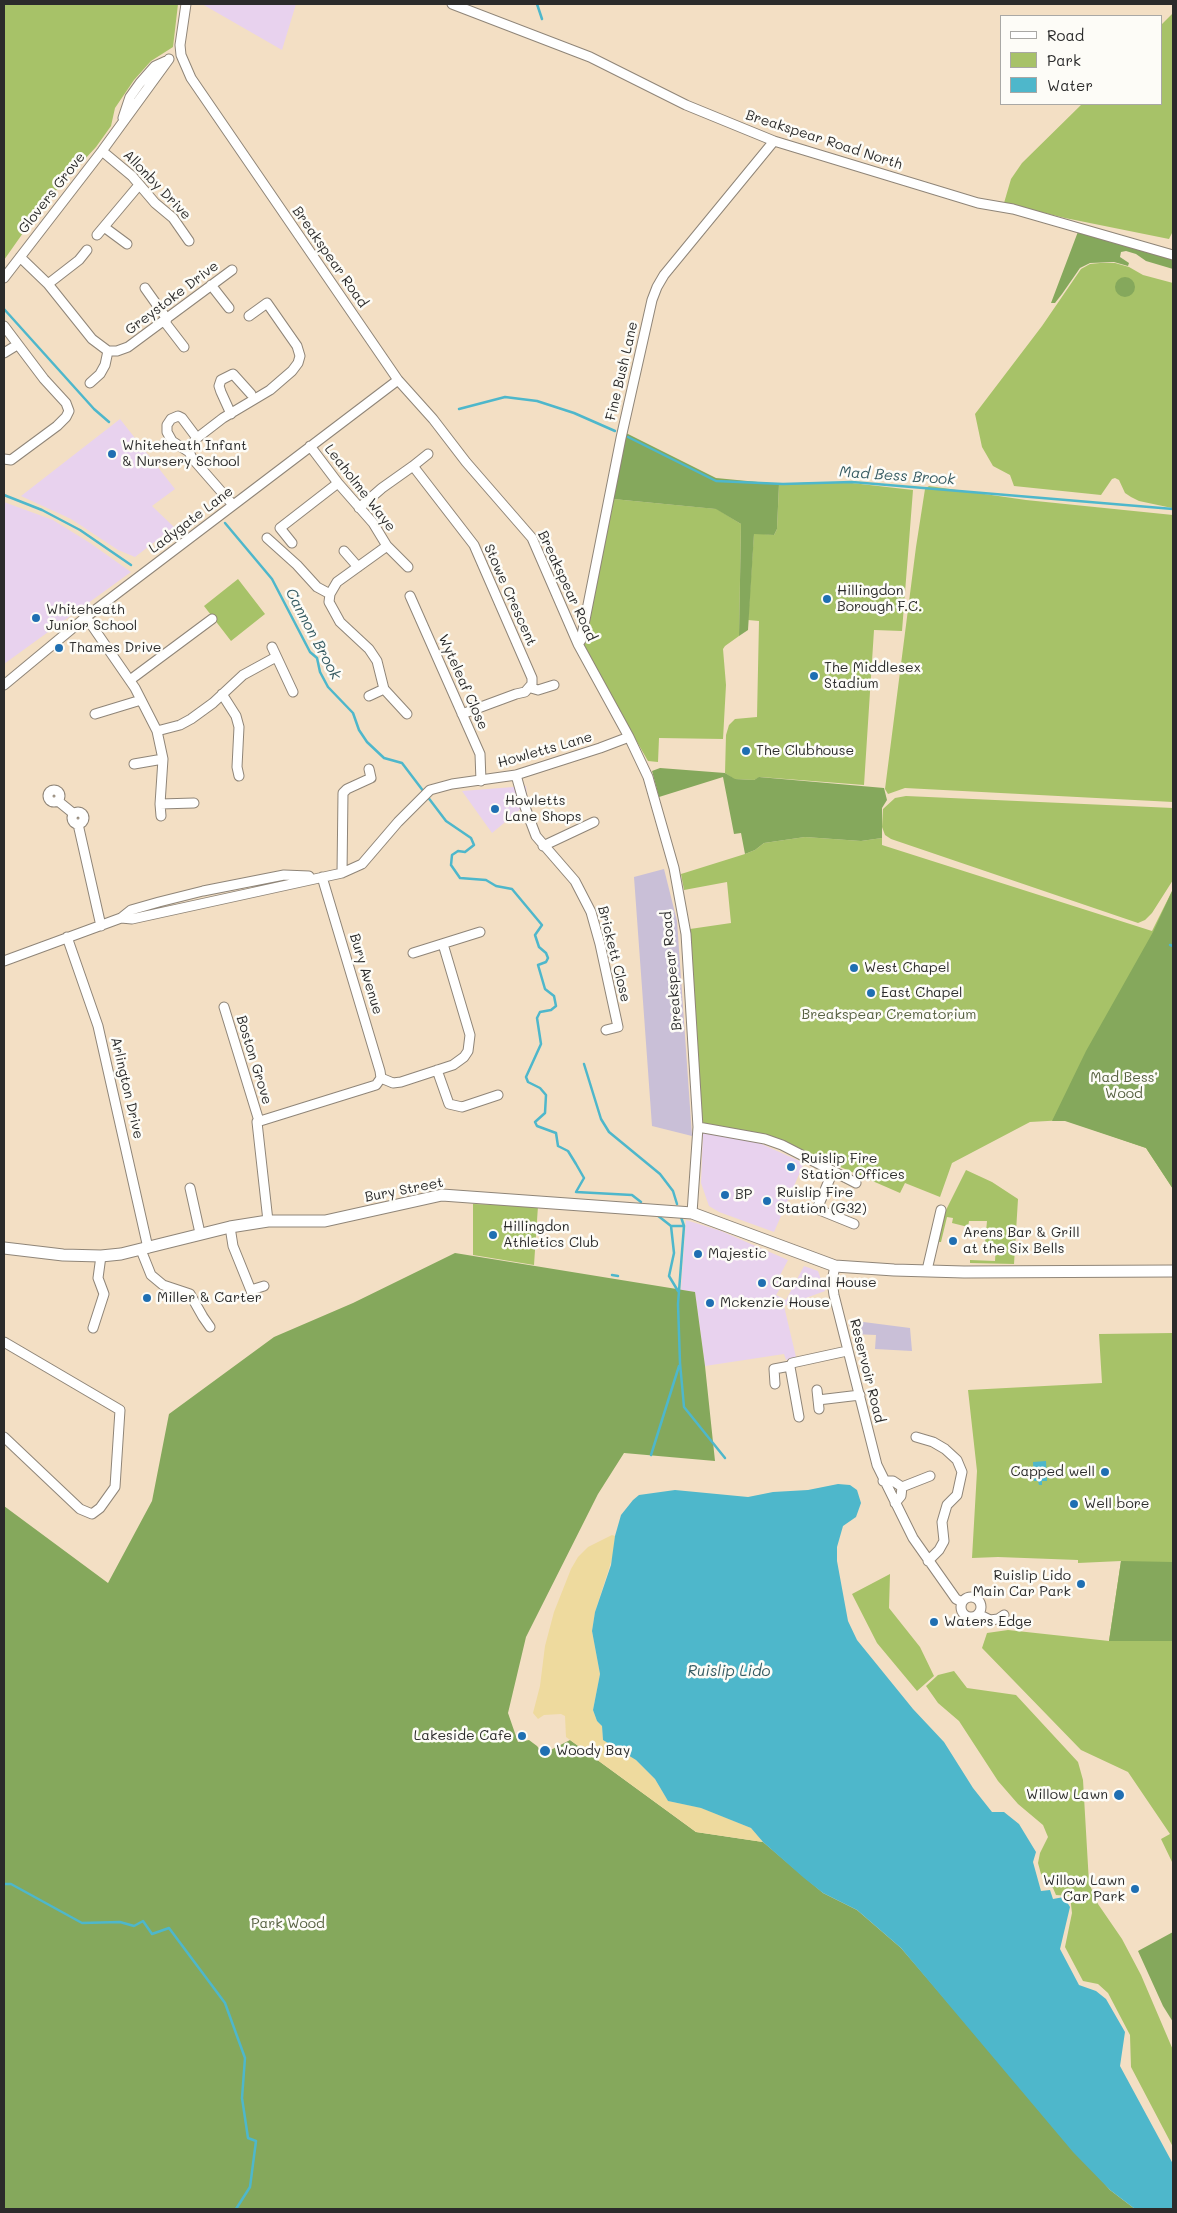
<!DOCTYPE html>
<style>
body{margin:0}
#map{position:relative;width:1177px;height:2213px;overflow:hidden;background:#f3dfc4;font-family:Mali,sans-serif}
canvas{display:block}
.frame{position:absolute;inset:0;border:5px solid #2b2b2b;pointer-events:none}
.legend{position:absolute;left:1000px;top:15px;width:162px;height:90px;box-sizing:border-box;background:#fdfcf7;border:1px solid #a9a8a5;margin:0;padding:6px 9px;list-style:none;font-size:15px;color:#2b2b2b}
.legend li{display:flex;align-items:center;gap:10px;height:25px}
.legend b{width:25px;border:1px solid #a9a8a5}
</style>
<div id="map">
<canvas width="1177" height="2213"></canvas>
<div class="frame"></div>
<ul class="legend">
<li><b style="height:6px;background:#fff"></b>Road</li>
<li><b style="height:14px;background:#a7c268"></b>Park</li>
<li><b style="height:14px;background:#4eb7cb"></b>Water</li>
</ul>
</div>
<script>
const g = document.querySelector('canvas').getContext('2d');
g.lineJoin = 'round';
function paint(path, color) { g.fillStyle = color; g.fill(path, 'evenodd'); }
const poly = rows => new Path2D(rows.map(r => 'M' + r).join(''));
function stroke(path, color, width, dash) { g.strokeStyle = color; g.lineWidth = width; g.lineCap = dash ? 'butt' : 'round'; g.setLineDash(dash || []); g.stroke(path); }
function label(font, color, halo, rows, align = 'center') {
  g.font = font + ' Mali,sans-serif'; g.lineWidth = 5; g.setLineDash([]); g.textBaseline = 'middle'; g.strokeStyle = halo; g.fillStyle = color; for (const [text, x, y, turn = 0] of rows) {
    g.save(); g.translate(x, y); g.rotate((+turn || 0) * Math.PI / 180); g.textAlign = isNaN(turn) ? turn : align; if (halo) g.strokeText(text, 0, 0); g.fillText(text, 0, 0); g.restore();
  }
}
const built = poly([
 [202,4,296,4,282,50],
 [120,419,175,489,152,506,174,527,135,557,118,550,71,519,21,496],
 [4,502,53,520,90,543,131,572,4,664],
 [526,786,528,803,492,833,462,791],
 [703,1133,757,1142,804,1163,774,1232,719,1212,709,1206,701,1183],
 [686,1220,721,1231,788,1260,778,1279,784,1282,776,1295,786,1300,804,1266,818,1271,825,1291,784,1306,796,1357,786,1360,784,1354,705,1366,695,1292,681,1290]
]);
const industrial = poly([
 [664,869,677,921,692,1136,652,1126,634,877],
 [848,1320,910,1328,912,1351,875,1349,876,1335,852,1334]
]);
const green = poly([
 [4,4,178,4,173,47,151,61,134,80,115,108,111,126,96,147,42,206,4,260],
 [1173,13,1173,231,1169,239,1065,218,1004,203,1011,179,1022,163,1082,104,1161,104,1161,25],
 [1100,263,1115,263,1129,267,1143,275,1173,283,1172,508,1139,501,1131,497,1125,493,1119,480,1115,478,1112,479,1101,495,1014,486,1010,475,993,466,982,447,975,414,1042,326,1081,269,1090,264],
 [817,482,852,483,913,490,902,631,874,630,864,785,760,777,754,780,734,779,725,773,726,735,729,725,735,719,757,717,759,621,748,620,754,533,774,535,777,529,779,484],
 [929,486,1026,500,1173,515,1173,802,905,788,888,794,885,789,916,547,925,489],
 [613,499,717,509,741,524,739,636,725,646,723,649,726,685,723,739,659,738,658,762,648,761,583,648],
 [238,579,265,614,231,641,204,606],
 [906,796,1173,808,1173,880,1152,913,1145,920,1138,923,891,839,885,835,882,827,883,809,895,798],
 [805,837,861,841,882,838,882,845,1152,931,1173,889,1173,1189,1146,1148,1065,1120,1030,1122,952,1163,940,1197,905,1183,900,1193,774,1138,700,1124,699,1069,690,960,690,929,731,923,727,882,684,890,681,874,745,854,755,850,764,843],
 [966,1170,992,1182,1018,1199,1014,1264,970,1263,970,1260,995,1261,996,1244,985,1243,987,1221,969,1221,968,1227,952,1223,953,1218,947,1217,941,1242,936,1242,945,1212],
 [473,1204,538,1206,534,1265,473,1255],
 [1173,1333,1173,1864,1161,1839,1170,1834,1128,1772,1081,1750,982,1648,987,1633,1008,1630,1109,1641,1121,1561,1078,1563,1078,1560,998,1557,972,1558,977,1471,968,1390,1102,1383,1099,1334],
 [890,1574,889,1608,920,1647,934,1676,917,1691,877,1643,852,1594],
 [954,1671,967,1688,1016,1695,1078,1762,1083,1780,1089,1883,1098,1904,1122,1939,1141,1975,1173,2050,1173,2147,1131,2067,1130,2035,1108,1993,1098,1984,1083,1981,1065,1947,1072,1913,1070,1896,1056,1895,1053,1888,1044,1885,1038,1863,1040,1853,1048,1837,1043,1825,1018,1804,998,1781,959,1721,938,1703,926,1686,938,1675]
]);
const forest = poly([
 [1079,229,1173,257,1173,269,1146,261,1136,254,1126,251,1121,252,1120,257,1129,263,1128,266,1114,262,1090,263,1080,268,1062,294,1055,303,1051,303],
 '1115 287a10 10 0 1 1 20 0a10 10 0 1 1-20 0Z',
 [626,433,716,478,779,484,777,529,774,535,754,534,748,630,739,636,741,524,716,509,613,499],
 [660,768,725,773,735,779,754,780,759,777,884,788,887,800,882,808,882,838,861,841,805,837,764,843,755,850,745,854,741,833,734,834,723,777,659,797,652,771],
 [1173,889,1173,1189,1146,1148,1065,1121,1052,1121,1086,1051,1153,932],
 [455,1253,695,1292,705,1366,715,1461,624,1453,598,1494,526,1637,508,1713,518,1742,529,1740,537,1746,543,1754,570,1740,696,1832,763,1842,823,1893,857,1910,901,1948,1110,2190,1135,2209,4,2209,4,1506,108,1583,152,1501,169,1414,274,1337,353,1303],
 [1121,1561,1173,1562,1173,1641,1109,1641],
 [1173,1932,1173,2022,1163,2006,1138,1951]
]);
const sand = poly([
 [612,1535,615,1536,614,1553,595,1612,592,1631,600,1674,593,1710,597,1721,602,1726,603,1740,636,1760,655,1779,668,1801,702,1808,751,1828,763,1842,696,1832,566,1737,565,1716,561,1714,544,1715,538,1719,533,1713,540,1686,545,1646,554,1612,571,1569,578,1557,588,1547]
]);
const water = poly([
 [1046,1461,1047,1481,1042,1481,1042,1485,1039,1485,1038,1481,1034,1481,1033,1462],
 [838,1484,850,1485,857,1490,861,1503,856,1517,843,1526,837,1547,837,1561,848,1621,857,1640,913,1709,944,1742,973,1788,992,1812,1004,1812,1019,1824,1036,1852,1033,1862,1041,1891,1050,1890,1053,1899,1064,1897,1070,1907,1060,1949,1079,1985,1096,1991,1106,1999,1125,2032,1120,2066,1173,2164,1173,2209,1135,2209,1110,2190,1073,2152,901,1948,857,1910,823,1893,804,1878,763,1842,751,1828,701,1808,668,1801,655,1779,636,1760,603,1740,602,1726,597,1721,593,1710,600,1674,592,1631,595,1612,611,1565,615,1536,621,1515,633,1500,639,1495,675,1490,748,1497,773,1492,808,1490]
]);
const stream = poly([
 [537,4,542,19],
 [4,309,94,409,109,422],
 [459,409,505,397,537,401,574,413,615,431],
 [628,437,716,481,783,484,852,482,1173,509],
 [4,495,42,510,80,530,131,565],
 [225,523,272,579,310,652,317,658,320,672,328,687,353,713,359,730,367,742,384,758,402,763,446,821,471,838,474,845,465,852,458,851,452,855,451,865,460,878,486,880,496,886,512,889,542,925,535,935,539,947,546,953,548,958,546,962,538,965,545,989,554,996,556,1006,551,1010,540,1012,537,1018,541,1044,526,1077,528,1082,540,1088,546,1095,545,1113,535,1122,537,1126,556,1133,558,1146,568,1151,576,1164,584,1178,576,1192,632,1195,641,1202],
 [1170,945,1173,946],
 [584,1064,601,1119,609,1132,660,1174,673,1191,677,1204],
 [657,1215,671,1226,674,1253,669,1276,678,1291],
 [681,1217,684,1226,678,1304,680,1363,684,1407,725,1458],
 [671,1226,684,1226],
 [612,1275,618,1276],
 [651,1455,679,1366],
 [4,1884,11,1884,82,1923,120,1922,134,1926,143,1921,152,1934,169,1928,225,2003,245,2058,242,2098,248,2138,256,2141,250,2187,236,2209]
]);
const minor = poly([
 [186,4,180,45,181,55,191,78,398,380,433,419,466,462,532,538,578,644,629,737,648,777,674,868,686,934,698,1127,692,1213],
 [452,4,590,57,686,105,774,141,978,203,1013,209,1173,255],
 [123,118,130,97,140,83,155,66,166,61],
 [102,151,132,176,155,203,173,218,189,241],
 [104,227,127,244],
 [97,235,139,185],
 [20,257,48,284,92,339,108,351,117,351,128,347,232,270],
 [4,278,102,151,169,59],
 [48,284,79,260,87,250],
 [211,285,229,308],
 [145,288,167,319],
 [164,321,184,347],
 [4,326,44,379,66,403,69,411,66,417,57,426,11,460,4,459],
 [4,353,17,345],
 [90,383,100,374,105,365,108,351],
 [231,414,221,392,219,386,221,380,233,374,251,394],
 [310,446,338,483,373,523,387,546,408,567],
 [189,452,172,441,167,432,167,425,171,419,178,416,182,418,197,438],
 [413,466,428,454],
 [233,505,192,458,189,452,192,444,197,438,223,418,270,390,292,371,298,363,300,356,297,346,267,303,249,316],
 [359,508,382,488,413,466,474,545,532,678,532,684,525,692,516,694,462,714],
 [267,538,297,565,317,587,330,594],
 [292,543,280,528,338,483],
 [387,546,337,582,330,594,329,602,340,622,369,649,377,661,384,689,407,714],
 [344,551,358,567],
 [410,596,480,754,481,781],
 [86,617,135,688,157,731,163,759,160,804,161,816],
 [578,644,581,640,621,438,652,300,657,287,664,275,774,141],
 [272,647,293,692],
 [130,680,212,619],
 [4,685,86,617,398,380],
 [531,688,538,690,554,685],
 [222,694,236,716,239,727,237,767,239,776],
 [369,696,384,689],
 [95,714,141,700],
 [157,731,180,725,191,719,213,703,243,675,276,657],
 [134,764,163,759],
 [516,775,525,807,536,836,575,881,591,912,600,944,618,1027,606,1030],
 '48 796a6 6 0 1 1 12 0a6 6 0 1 1-12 0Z',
 [58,801,74,814],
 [160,804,194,803],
 '72 818a6 6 0 1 1 12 0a6 6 0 1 1-12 0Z',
 [78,824,101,926],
 [543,846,594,822],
 [342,873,343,793,347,789,371,778,369,769],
 [322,877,380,1071,381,1078],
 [121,918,132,919,342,873,362,864,398,822,430,790,452,784,516,775,600,748,629,737],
 [67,937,98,1026,148,1248],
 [413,953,480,932],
 [4,961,121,918,131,910,159,902,203,891,284,875,309,876],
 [224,1007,259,1121],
 [437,1070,449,1104,462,1107,498,1095],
 [381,1078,393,1083,401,1082,453,1065,464,1057,468,1051,470,1035,443,944],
 [698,1127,765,1139,782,1145,856,1183],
 [833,1171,817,1209,854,1224],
 [190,1188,200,1233],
 [268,1221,257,1122,376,1085,381,1078],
 [230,1227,233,1246,254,1298],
 [141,1250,151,1275,163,1285,190,1294,203,1317,210,1327],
 [835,1266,832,1281,834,1295,877,1465,913,1538,956,1599,962,1602],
 [927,1270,941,1210],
 [251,1290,264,1286],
 [93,1328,104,1294,98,1278,101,1256],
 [4,1342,120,1410,115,1487,100,1508,92,1514,80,1509,4,1437],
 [775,1384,774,1369,790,1366],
 [817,1390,819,1409],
 [818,1400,860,1395],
 [799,1417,790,1367,792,1363,847,1351],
 [916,1437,933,1442,945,1449,957,1460,962,1472,957,1495,947,1505,942,1522,944,1541,939,1550,928,1561],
 [883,1481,893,1481,902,1487,901,1496,895,1503],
 [902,1487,930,1476],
 '961 1607a10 10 0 1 1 20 0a10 10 0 1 1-20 0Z',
 [978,1614,990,1620,998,1619,1004,1615]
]);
const major = poly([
 [4,1248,63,1255,101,1256,121,1254,230,1227,268,1221,325,1221,442,1195,692,1213,835,1266,894,1270,964,1272,1173,1271]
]);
const markers = [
 [112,454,5,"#1f6fb2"],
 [827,599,5,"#1f6fb2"],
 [36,618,5,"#1f6fb2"],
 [59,648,5,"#1f6fb2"],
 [814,676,5,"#1f6fb2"],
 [746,751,5,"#1f6fb2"],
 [495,809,5,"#1f6fb2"],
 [854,968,5,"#1f6fb2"],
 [871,993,5,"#1f6fb2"],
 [791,1167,5,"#1f6fb2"],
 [725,1195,5,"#1f6fb2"],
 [767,1201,5,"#1f6fb2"],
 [493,1235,5,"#1f6fb2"],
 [953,1241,5,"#1f6fb2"],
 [698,1254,5,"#1f6fb2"],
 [762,1283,5,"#1f6fb2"],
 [147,1298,5,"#1f6fb2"],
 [710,1303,5,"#1f6fb2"],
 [1105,1472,5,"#1f6fb2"],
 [1074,1504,5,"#1f6fb2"],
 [1081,1584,5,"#1f6fb2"],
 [934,1622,5,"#1f6fb2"],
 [522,1736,5,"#1f6fb2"],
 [545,1751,6,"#1f6fb2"],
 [1119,1795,6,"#1f6fb2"],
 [1135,1889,5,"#1f6fb2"]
];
const streetNames = [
 ["Breakspear Road North",824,140,18],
 ["Allonby Drive",157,185,46],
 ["Glovers Grove",52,193,-52],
 ["Breakspear Road",330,257,55],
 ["Greystoke Drive",172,298,-37],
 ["Fine Bush Lane",622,371,-77],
 ["Leaholme Waye",360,488,52],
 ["Ladygate Lane",191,520,-37],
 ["Breakspear Road",567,586,65],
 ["Stowe Crescent",510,595,66],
 ["Wyteleaf Close",463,682,66],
 ["Howletts Lane",545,750,-16],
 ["Brickett Close",614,954,76],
 ["Breakspear Road",672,971,-95],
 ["Bury Avenue",366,974,73],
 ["Boston Grove",254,1060,73],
 ["Arlington Drive",127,1088,77],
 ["Bury Street",404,1190,-11],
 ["Reservoir Road",867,1371,76]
];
const poiNames = [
 ["Whiteheath Infant",122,446],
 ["& Nursery School",122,462],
 ["Hillingdon",837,591],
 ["Borough F.C.",837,607],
 ["Whiteheath",46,610],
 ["Junior School",46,626],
 ["Thames Drive",69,648],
 ["The Middlesex",824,668],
 ["Stadium",824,684],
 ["The Clubhouse",756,751],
 ["Howletts",505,801],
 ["Lane Shops",505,817],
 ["West Chapel",864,968],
 ["East Chapel",881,993],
 ["Ruislip Fire",801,1159],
 ["Station Offices",801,1175],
 ["Ruislip Fire",777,1193],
 ["Station (G32)",777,1209],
 ["BP",735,1195],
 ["Hillingdon",503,1227],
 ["Athletics Club",503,1243],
 ["Arens Bar & Grill",963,1233],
 ["at the Six Bells",963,1249],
 ["Majestic",708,1254],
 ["Cardinal House",772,1283],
 ["Miller & Carter",157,1298],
 ["Mckenzie House",720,1303],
 ["Capped well",1095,1472,"right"],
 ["Well bore",1084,1504],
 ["Ruislip Lido",1071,1576,"right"],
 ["Main Car Park",1071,1592,"right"],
 ["Waters Edge",944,1622],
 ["Lakeside Cafe",512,1736,"right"],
 ["Woody Bay",556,1751],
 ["Willow Lawn",1108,1795,"right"],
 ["Willow Lawn",1125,1881,"right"],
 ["Car Park",1125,1897,"right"]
];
const parkNames = [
 ["Breakspear Crematorium",889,1015],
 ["Mad Bess'",1124,1078],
 ["Wood",1124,1094],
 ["Park Wood",288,1924]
];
const waterNames = [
 ["Mad Bess Brook",897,476,4],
 ["Cannon Brook",313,634,62],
 ["Ruislip Lido",729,1671]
];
paint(built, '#e8d2ee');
paint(industrial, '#c9bfd7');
paint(green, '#a7c268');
paint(forest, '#85a85c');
paint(sand, '#eeda9e');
paint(water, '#4eb7cb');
stroke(stream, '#4eb7cb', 2.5);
stroke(minor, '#8f8578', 11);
stroke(major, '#8f8578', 13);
stroke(minor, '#fff', 9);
stroke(major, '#fff', 11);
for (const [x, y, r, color] of markers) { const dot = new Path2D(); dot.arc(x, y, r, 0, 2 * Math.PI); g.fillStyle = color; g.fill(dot); stroke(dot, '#fdfcf7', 2); }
label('14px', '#2b2b2b', '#fdfcf7', streetNames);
label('14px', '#2b2b2b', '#fdfcf7', poiNames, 'left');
label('14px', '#566040', '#fdfcf7', parkNames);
label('italic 15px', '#375c63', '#fdfcf7', waterNames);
</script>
